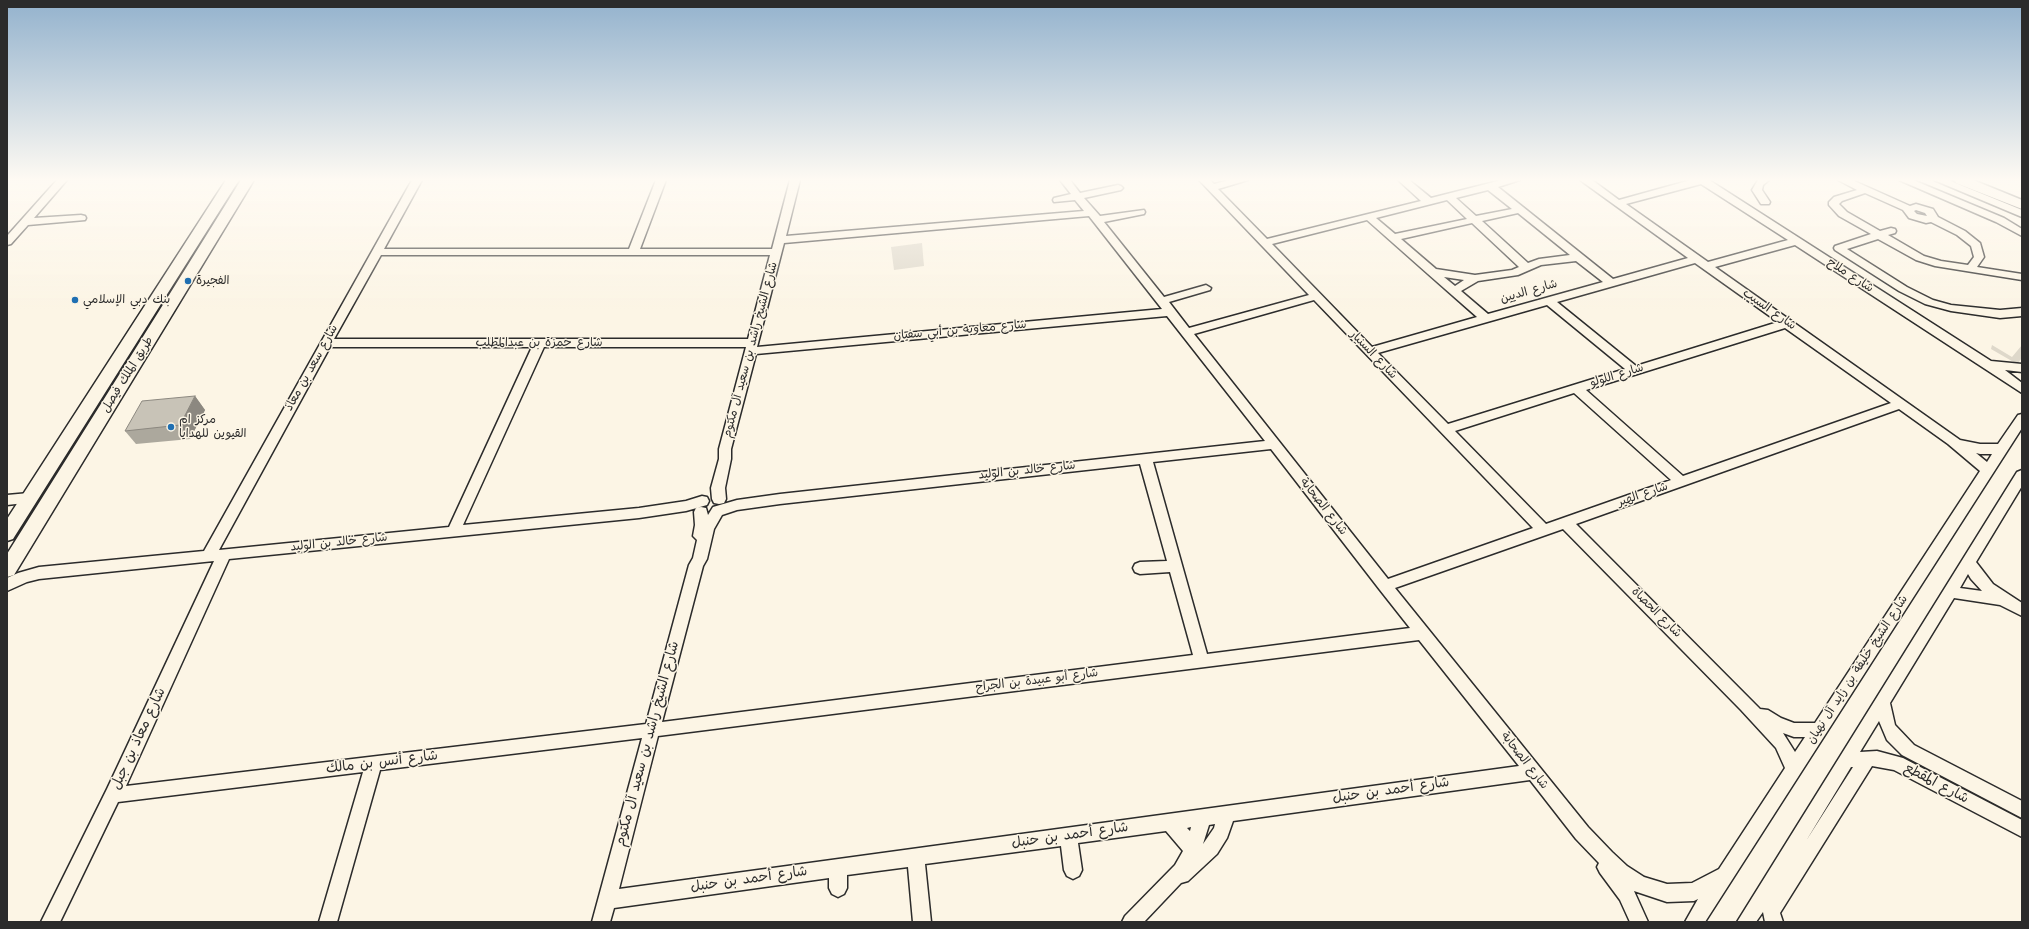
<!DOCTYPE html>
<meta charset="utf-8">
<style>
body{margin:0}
#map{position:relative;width:2029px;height:929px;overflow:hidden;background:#fcf5e5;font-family:"Architects Daughter",sans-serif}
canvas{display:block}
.frame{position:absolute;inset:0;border:8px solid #2b2b2b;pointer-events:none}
</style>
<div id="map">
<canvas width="2029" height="929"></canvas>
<div class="frame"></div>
</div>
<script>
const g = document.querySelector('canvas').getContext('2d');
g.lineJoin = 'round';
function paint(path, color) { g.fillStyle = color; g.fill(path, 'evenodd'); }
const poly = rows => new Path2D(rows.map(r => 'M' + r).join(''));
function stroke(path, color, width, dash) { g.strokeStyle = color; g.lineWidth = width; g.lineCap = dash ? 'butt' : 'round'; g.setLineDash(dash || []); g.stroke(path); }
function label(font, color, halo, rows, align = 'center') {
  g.font = font + ' "Architects Daughter","Playpen Sans Arabic",sans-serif'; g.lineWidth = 3; g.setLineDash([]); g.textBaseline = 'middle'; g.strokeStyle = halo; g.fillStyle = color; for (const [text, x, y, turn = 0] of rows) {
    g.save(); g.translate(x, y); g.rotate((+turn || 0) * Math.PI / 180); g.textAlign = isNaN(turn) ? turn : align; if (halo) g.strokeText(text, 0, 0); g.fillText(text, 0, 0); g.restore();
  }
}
const green = poly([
 [922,243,924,266,894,270,891,247],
 [1992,345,2012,357,2022,345,2022,358,2017,364,1991,349]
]);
const minor = poly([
 [57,180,67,180,34,218,81,215,85,216,86,218,85,220,28,225,11,244,7,245,7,236,57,180],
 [412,180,422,180,384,249,629,249,656,180,666,180,640,249,772,249,790,180,800,180,786,236,1084,211,1075,200,1054,202,1053,200,1054,198,1071,194,1060,180,1070,180,1080,193,1118,185,1121,186,1123,188,1121,190,1084,198,1100,216,1144,210,1145,212,1144,214,1104,222,1164,297,1206,285,1211,288,1210,290,1169,302,1189,328,1309,295,1199,180,1210,180,1214,184,1230,180,1248,180,1218,189,1267,239,1421,201,1398,180,1409,180,1431,198,1502,180,1520,180,1498,187,1613,279,1688,258,1580,180,1592,180,1619,200,1691,180,1709,180,1991,361,2022,364,2022,372,2005,370,2022,383,2022,393,1795,245,1715,267,1960,440,1980,444,1998,444,2018,415,2022,414,2022,428,1705,922,1685,922,1698,899,1694,901,1667,902,1634,891,1648,922,1630,922,1620,900,1600,873,1597,867,1599,863,1576,839,1530,780,1233,821,1227,838,1217,854,1188,881,1181,883,1144,922,1122,922,1125,916,1175,865,1183,851,1166,831,1078,843,1082,870,1079,876,1073,879,1067,876,1064,870,1061,846,925,864,931,922,913,922,908,867,847,875,847,888,844,894,838,897,832,894,829,888,829,878,614,908,610,922,592,922,642,738,380,770,337,922,319,922,363,772,118,802,60,922,41,922,107,789,214,561,39,579,27,582,7,591,7,578,18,573,39,567,204,551,412,180],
 [1701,184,1788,240,1708,262,1626,204,1701,184],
 [1488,190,1512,209,1476,216,1456,198,1488,190],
 [1447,200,1467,219,1395,234,1376,218,1447,200],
 [1518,213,1570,255,1539,259,1528,263,1482,221,1518,213],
 [1089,216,1162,309,757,347,784,243,1089,216],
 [1367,220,1428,274,1477,317,1372,347,1272,244,1367,220],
 [1472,223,1519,267,1512,270,1475,275,1436,269,1401,239,1472,223],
 [381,255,770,255,748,339,334,339,381,255],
 [1576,261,1603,282,1488,314,1461,291,1478,281,1518,275,1541,265,1576,261],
 [1695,263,1778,322,1636,366,1557,302,1695,263],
 [1444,277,1464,280,1455,286,1444,277],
 [1314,300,1533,528,1388,579,1194,334,1314,300],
 [1547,305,1625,369,1448,424,1378,353,1547,305],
 [1167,316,1265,441,780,494,737,500,713,507,708,515,706,508,701,507,696,508,694,512,695,525,693,536,697,540,693,558,689,565,646,724,126,786,229,559,639,518,686,511,707,505,709,501,707,497,702,496,686,501,639,508,463,525,544,347,746,347,719,449,719,459,711,488,712,499,714,503,719,504,724,503,726,499,725,488,731,459,731,449,756,354,1167,316],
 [1785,328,1891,403,1683,476,1586,390,1785,328],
 [330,347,532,347,449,527,219,550,330,347],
 [1574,393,1671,480,1546,524,1455,431,1574,393],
 [1899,409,1948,444,1980,471,1815,723,1794,723,1781,718,1768,710,1760,709,1576,524,1899,409],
 [1271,449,1380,590,1410,628,1207,654,1153,462,1271,449],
 [1976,453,1980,454,1992,454,1987,462,1976,453],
 [1140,464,1167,561,1140,562,1135,564,1133,568,1135,572,1140,574,1170,572,1193,655,662,722,703,566,707,559,714,529,722,515,737,510,780,504,1140,464],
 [1563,529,1741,710,1776,748,1785,768,1719,869,1692,883,1667,884,1644,877,1627,866,1612,852,1588,827,1395,588,1563,529],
 [1419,640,1519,766,619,889,658,736,1419,640],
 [1783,733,1794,737,1805,737,1795,752,1783,733],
 [1215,824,1214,828,1203,844,1209,825,1215,824],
 [1191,827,1190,831,1187,828,1191,827],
 [1758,180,1769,180,1763,185,1762,190,1770,202,1769,204,1761,204,1752,190,1758,180],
 [1838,180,1852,180,1910,206,1916,204,1933,209,1938,217,1965,231,1980,243,1984,257,1977,267,2022,274,2022,280,1935,266,1916,260,1878,239,1847,249,1907,287,1933,300,1951,305,2000,310,2022,308,2022,316,2000,318,1951,311,1925,304,1899,291,1835,250,1834,248,1835,246,1871,234,1839,216,1829,205,1829,202,1834,197,1857,190,1838,180],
 [1865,193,1903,210,1909,218,1926,223,1931,222,1957,235,1971,246,1974,257,1968,265,1941,261,1924,256,1888,235,1895,233,1896,231,1895,229,1891,228,1880,231,1847,212,1839,204,1842,201,1865,193],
 [1916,210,1925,213,1927,216,1917,214,1914,211,1916,210],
 [1899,180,1913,180,2004,218,2022,229,2022,236,1996,222,1899,180],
 [1934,180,1948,180,2022,210,2022,217,1934,180],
 [2022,470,2022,486,1976,562,1993,584,2022,603,2022,616,2000,605,1954,598,1890,703,1895,725,1914,745,2022,801,2022,818,1902,755,1887,740,1879,721,1860,752,1877,751,1903,758,2022,820,2022,837,1894,770,1872,766,1780,913,1783,922,1765,922,1763,912,1756,922,1737,922,2017,472,2022,470],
 [1968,574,1971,579,1982,591,1960,588,1968,574],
 [1851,767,1853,767,1806,841,1851,767],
 [29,493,34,494,36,498,34,502,7,505,7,495,29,493]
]);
const major = poly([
 [226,180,239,180,13,539,7,541,7,519,226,180],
 [241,180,254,180,14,575,7,577,7,554,241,180],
 [1955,180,1973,180,2022,200,2022,209,1956,183,1955,180]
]);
const wall = poly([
 [195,396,205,410,190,439,136,444,125,431]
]);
const shadedWall = poly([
 [195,396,205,410,190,439,180,425]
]);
const building = poly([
 [195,396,180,425,125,431,142,401,195,396]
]);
const markers = [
 [188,281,4,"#1f6fb2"],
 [75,300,4,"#1f6fb2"],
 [171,427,4,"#1f6fb2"]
];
const streetNames = [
 ["شارع ملاح",1850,276,33],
 ["شارع الديين",1529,292,-16],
 ["شارع السيب",1769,310,35],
 ["شارع معاوية بن أبي سفيان",960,331,-5],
 ["شارع حمزة بن عبدالمطلب",539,343],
 ["شارع الشيخ راشد بن سعيد آل مكتوم",751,350,-75],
 ["شارع السنيار",1373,355,46],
 ["شارع سعد بن معاذ",312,368,-61],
 ["طريق الملك فيصل",128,375,-58],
 ["شارع اللولو",1617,376,-17],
 ["شارع خالد بن الوليد",1027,471,-6],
 ["شارع الهير",1643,495,-19],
 ["شارع الصحابة",1323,507,52],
 ["شارع خالد بن الوليد",339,543,-6],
 ["شارع الحصاة",1656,613,45],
 ["شارع الشيخ خليفة بن زايد آل نهيان",1858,670,-57],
 ["شارع أبو عبيدة بن الجراح",1037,681,-7],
 ["شارع الصحابة",1524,761,52]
];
const poiNames = [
 ["الفجيرة",196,281],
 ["بنك دبي الإسلامي",83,300],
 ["مركز ام",179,420],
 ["القيوين للهدايا",179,434]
];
const nearStreetnames = [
 ["شارع معاذ بن جبل",139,739,-65],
 ["شارع الشيخ راشد بن سعيد آل مكتوم",648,744,-75],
 ["شارع أنس بن مالك",382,763,-7],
 ["شارع المقطع",1936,784,28],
 ["شارع أحمد بن حنبل",1391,791,-8],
 ["شارع أحمد بن حنبل",1070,836,-8],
 ["شارع أحمد بن حنبل",749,880,-8]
];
paint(green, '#ded8ca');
stroke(minor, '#2b2b2b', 3);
stroke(major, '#2b2b2b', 3);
paint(minor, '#fcf5e5');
paint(major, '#fcf5e5');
paint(wall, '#aca89d');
paint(shadedWall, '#8c8880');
paint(building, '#c8c3b7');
stroke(building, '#8c8880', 1);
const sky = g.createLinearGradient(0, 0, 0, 310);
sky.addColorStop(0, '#93b2cd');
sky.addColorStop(0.58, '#fefaf3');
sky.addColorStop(1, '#fefaf300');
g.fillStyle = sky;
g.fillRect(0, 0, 2029, 310);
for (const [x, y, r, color] of markers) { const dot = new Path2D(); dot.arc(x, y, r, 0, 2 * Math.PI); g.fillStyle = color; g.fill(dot); stroke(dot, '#fcf5e5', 1.5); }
label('12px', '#2b2b2b', '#fcf5e5', streetNames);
label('12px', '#2b2b2b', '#fcf5e5', poiNames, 'left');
label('14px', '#2b2b2b', '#fcf5e5', nearStreetnames);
</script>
